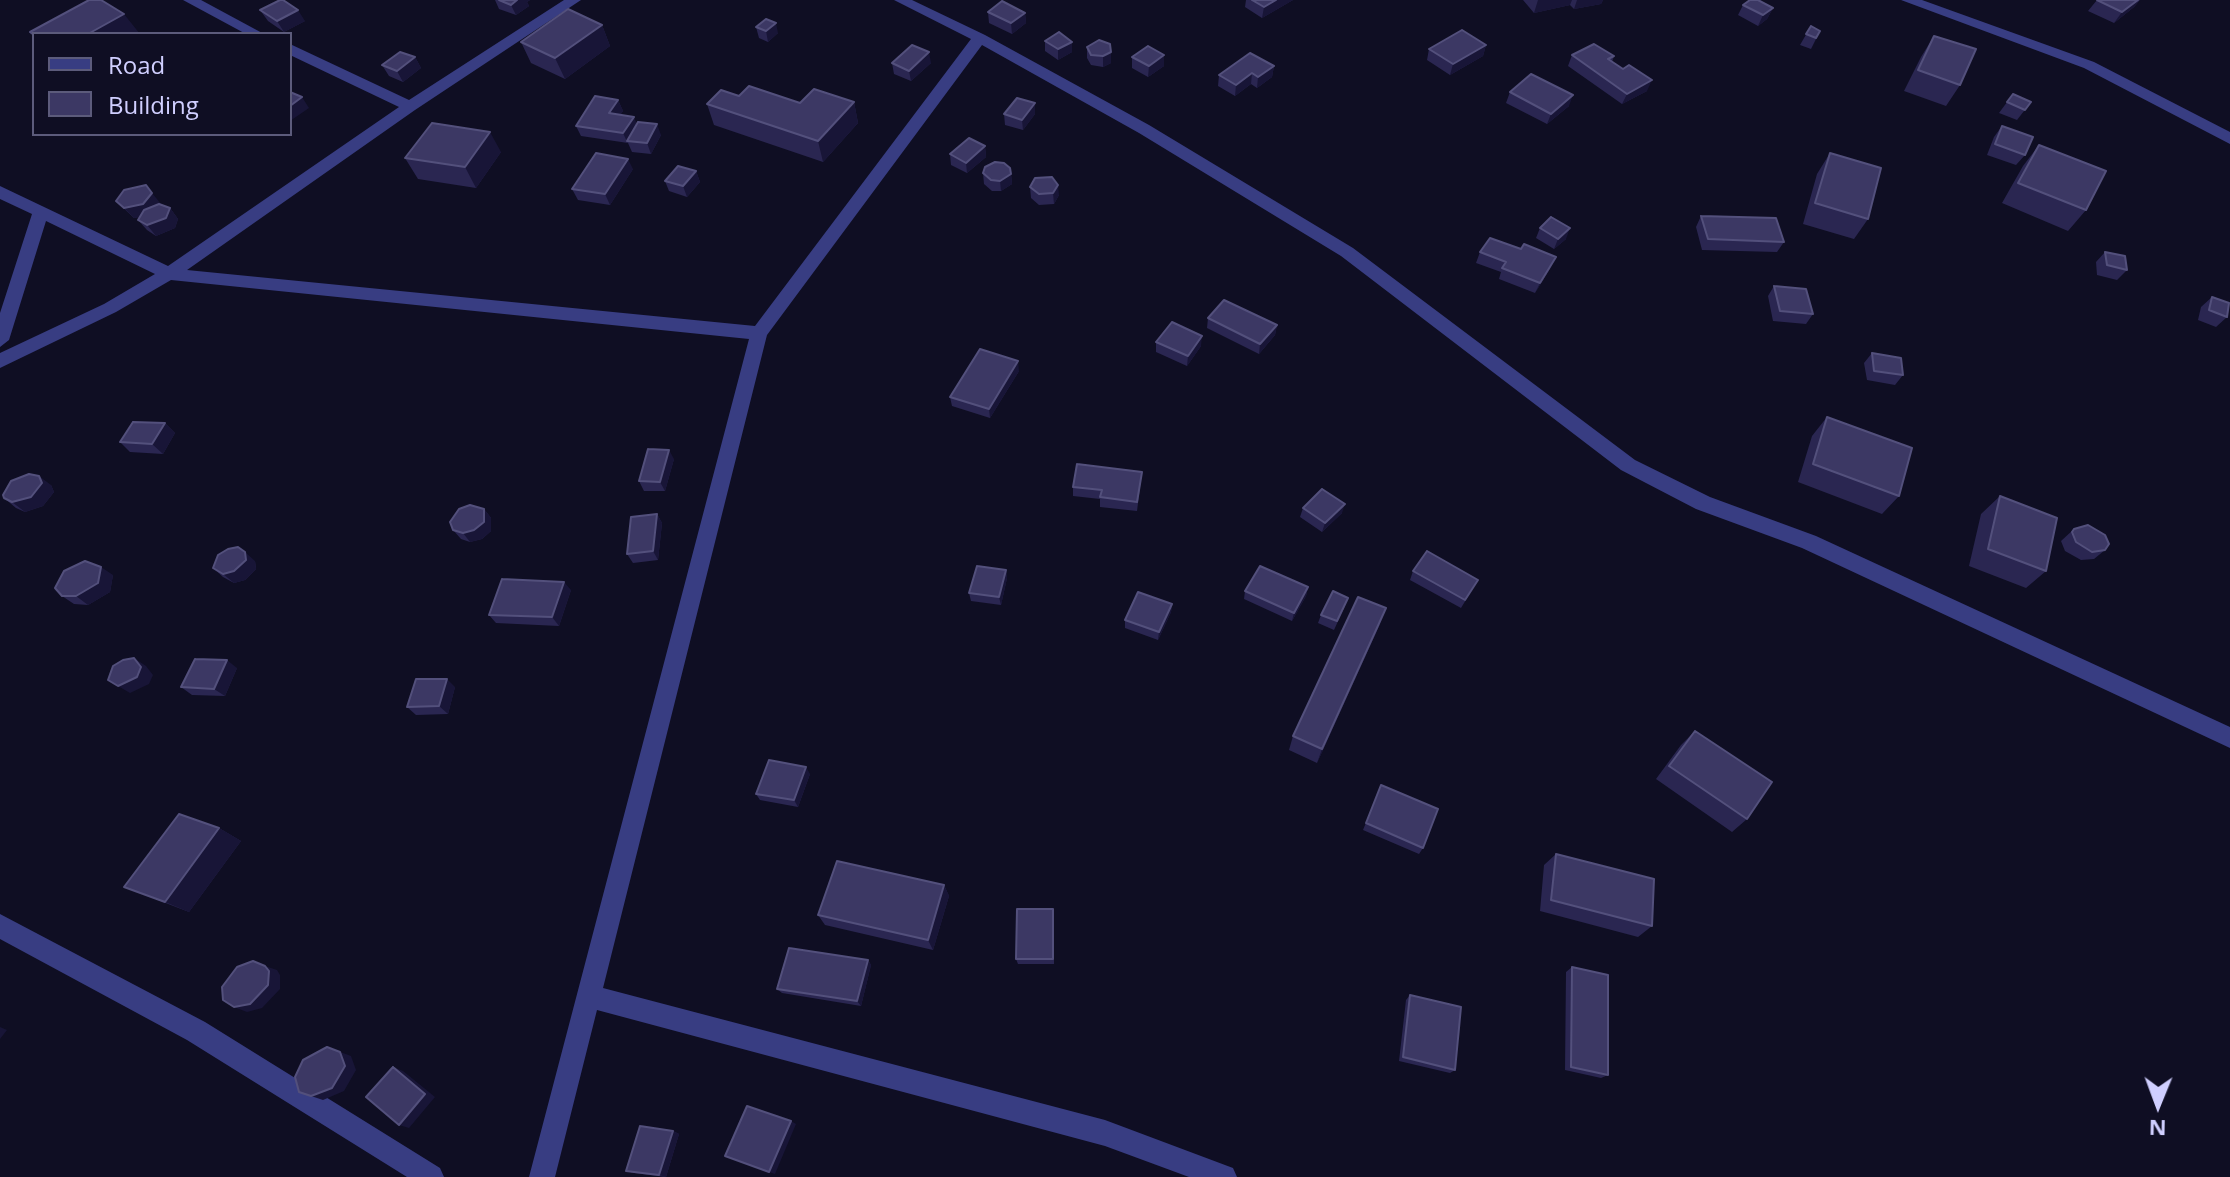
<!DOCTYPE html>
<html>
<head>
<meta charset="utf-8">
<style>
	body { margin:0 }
	#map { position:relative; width:2230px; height:1177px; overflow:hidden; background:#0f0e23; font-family:"Open Sans",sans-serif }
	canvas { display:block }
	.legend { position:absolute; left:32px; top:32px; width:260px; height:104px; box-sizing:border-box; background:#0f0e23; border:2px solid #5c5b7b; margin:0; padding:10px 14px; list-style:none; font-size:24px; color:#d0cfff }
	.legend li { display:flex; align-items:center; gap:16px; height:40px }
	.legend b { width:40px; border:2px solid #5c5b7b }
	.north { position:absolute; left:2118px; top:1065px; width:80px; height:80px; -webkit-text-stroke:6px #0f0e23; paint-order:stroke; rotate:181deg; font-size:22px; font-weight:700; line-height:32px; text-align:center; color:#d0cfff }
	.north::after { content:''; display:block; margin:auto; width:28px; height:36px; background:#d0cfff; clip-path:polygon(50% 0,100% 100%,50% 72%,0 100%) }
</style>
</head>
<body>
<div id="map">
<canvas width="2230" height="1177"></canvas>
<ul class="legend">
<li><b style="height:10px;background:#383d82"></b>Road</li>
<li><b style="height:22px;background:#3c3864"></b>Building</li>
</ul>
<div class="north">N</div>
</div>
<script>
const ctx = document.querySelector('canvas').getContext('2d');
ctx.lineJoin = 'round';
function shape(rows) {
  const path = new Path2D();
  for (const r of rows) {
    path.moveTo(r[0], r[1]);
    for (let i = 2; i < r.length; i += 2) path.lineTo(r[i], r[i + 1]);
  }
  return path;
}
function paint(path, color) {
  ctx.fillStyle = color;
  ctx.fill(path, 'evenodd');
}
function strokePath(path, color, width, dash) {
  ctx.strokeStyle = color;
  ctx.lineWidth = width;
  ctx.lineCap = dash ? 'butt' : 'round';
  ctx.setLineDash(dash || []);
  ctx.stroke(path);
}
const minor = shape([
	[183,0,201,0,264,34,246,34,183,0],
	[564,0,581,0,415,110,187,270,755,326,971,39,894,0,912,0,985,35,1149,125,1353,248,1635,460,1710,497,1816,536,2230,727,2230,748,1802,548,1696,509,1621,470,1341,256,1139,133,982,45,767,335,603,988,1105,1120,1233,1168,1237,1177,1189,1177,1105,1146,597,1010,555,1177,529,1177,749,339,171,280,116,312,0,368,0,353,104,304,155,274,46,221,9,340,0,347,0,313,32,214,0,199,0,186,168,266,399,107,290,55,290,44,409,100,564,0],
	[1901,0,1922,0,2094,62,2230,132,2230,144,2084,68,1901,0],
	[0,914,205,1022,440,1168,444,1177,407,1177,187,1040,0,939,0,914]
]);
const wall = shape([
	[495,0,530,0,527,2,529,6,516,15,499,9],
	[1246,0,1293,0,1262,18,1245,7],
	[1523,0,1603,0,1601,4,1574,9,1570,5,1534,13],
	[2097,0,2140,0,2134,7,2114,23,2088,11],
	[1743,5,1773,8,1767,19,1758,26,1738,15],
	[260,10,305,21,284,32,268,21],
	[988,12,1025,13,1026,23,1012,34,989,23],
	[602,25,610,46,565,79,531,63,521,42],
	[1811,26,1820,31,1811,49,1800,45],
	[756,27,778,33,768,42,759,38],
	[1934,36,1960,85,1946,106,1904,91,1921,57],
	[1045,41,1072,42,1072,52,1058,60,1045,51],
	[1486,45,1483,56,1450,75,1427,60,1429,49],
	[1087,47,1111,52,1111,63,1103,67,1091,65,1087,58],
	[1572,55,1614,56,1612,62,1647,91,1622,104,1568,66],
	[415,57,421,68,403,82,389,76,382,65],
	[1132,57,1164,66,1148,77,1132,68],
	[892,63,931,63,911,81,894,74],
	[1274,66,1272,77,1257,88,1251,84,1235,96,1218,86,1219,75],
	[1510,92,1569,106,1547,124,1506,103],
	[2013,94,2031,102,2017,120,1999,113],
	[739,96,800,103,854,102,858,123,823,162,714,125,707,104],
	[618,100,623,111,620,115,637,125,661,135,651,154,632,152,628,143,581,136,576,126],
	[1004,114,1035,114,1023,130,1005,125],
	[2002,126,2025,155,2016,165,1987,155,1994,137],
	[2039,145,2086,210,2068,231,2002,203,2023,166],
	[985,146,986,157,967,173,951,165,950,154],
	[501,152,476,188,418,179,405,158],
	[1830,153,1868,219,1854,239,1803,224,1817,174],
	[633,169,610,205,578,200,572,189],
	[696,171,700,182,687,197,669,191,665,181],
	[983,173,1011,174,1012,184,1001,191,992,191,984,184],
	[1030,187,1059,195,1054,204,1039,205,1031,198],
	[116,201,161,204,160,205,170,208,178,219,175,228,156,236,147,230,138,220,139,217,134,218],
	[1701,216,1784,242,1777,252,1702,250,1696,227],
	[1540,228,1566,239,1554,249,1536,238],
	[1480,252,1551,267,1535,293,1499,279,1501,272,1476,263],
	[2105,252,2127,270,2117,280,2097,275,2096,262],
	[1774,286,1813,314,1806,324,1773,321,1768,296],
	[2212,297,2227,317,2216,327,2198,320,2201,307],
	[1208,318,1277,325,1275,335,1259,354,1207,328],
	[1156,342,1201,346,1187,366,1156,352],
	[1872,353,1903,375,1895,385,1867,380,1864,363],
	[1019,371,990,418,952,406,950,397],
	[1827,417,1899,496,1882,514,1798,482,1812,436],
	[165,423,175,433,163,454,130,452,120,442],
	[674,459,665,491,644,491,639,481],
	[1142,472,1137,511,1100,507,1100,499,1073,496,1073,487],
	[51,485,54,492,43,506,25,512,16,508,4,498],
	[2000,496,2046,571,2026,588,1969,566,1981,514],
	[1303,508,1342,513,1322,532,1300,517],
	[484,509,491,518,491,531,482,539,470,542,461,539,453,530],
	[657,514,662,523,658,560,633,563,627,554],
	[2074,529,2105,550,2094,559,2081,560,2065,551,2061,541],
	[255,561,256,569,245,580,234,583,223,577,213,568],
	[1006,570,1007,578,1001,605,971,601,969,593],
	[1413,571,1478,580,1461,608,1410,580],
	[113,575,110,592,88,605,74,604,62,596],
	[1308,587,1306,596,1292,621,1244,599,1245,591],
	[571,590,559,626,496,623,489,615],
	[1172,604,1171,612,1158,640,1125,628,1125,620],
	[1345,606,1334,630,1318,623,1321,615],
	[1380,624,1317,763,1289,750,1293,736],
	[237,668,225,696,192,695,181,687],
	[455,687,448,714,416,715,407,707],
	[1695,731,1747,819,1732,832,1656,779,1681,745],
	[810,774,798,807,760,800,756,794],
	[1381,785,1423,848,1419,854,1363,830],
	[219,828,241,841,189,912,124,887],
	[1556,854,1652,926,1638,937,1540,911,1544,865],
	[944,885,949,896,933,950,825,925,818,915],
	[1054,914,1054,964,1018,964,1016,959],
	[868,960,871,965,861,1006,782,993,777,989],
	[1572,967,1608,1075,1601,1078,1565,1070,1566,972],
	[1410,995,1455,1070,1450,1073,1399,1061,1406,1000],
	[673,1131,679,1134,666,1177,634,1173,626,1171]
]);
const shadedWall = shape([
	[517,0,530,0,527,2,529,6,516,15,511,5],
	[1276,0,1293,0,1262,18,1264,7],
	[1538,0,1572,0,1570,5,1534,13],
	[1577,0,1603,0,1601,4,1574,9],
	[2138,0,2140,0,2134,7,2114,23,2122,12],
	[1773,8,1767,19,1758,26,1763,15],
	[298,10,305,21,284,32,277,21],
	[1025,13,1026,23,1012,34,1011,23],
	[124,14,140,34,88,34],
	[776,23,778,33,768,42,766,31],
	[602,25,610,46,565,79,555,58],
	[1072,42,1072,52,1058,60,1058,49],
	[1486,45,1483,56,1450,75,1453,64],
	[929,52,931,63,911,81,909,71],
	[1111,52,1111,63,1103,67,1103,56],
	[1164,55,1164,66,1148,77,1149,66],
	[415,57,421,68,403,82,397,71],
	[1274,66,1272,77,1257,88,1258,77],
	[1252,73,1251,84,1235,96,1236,85],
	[1652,80,1647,91,1622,104,1627,94],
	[1573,95,1569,106,1547,124,1551,114],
	[302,97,309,108,290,121,290,106],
	[618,100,623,111,614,124,609,113],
	[854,102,858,123,823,162,818,141],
	[1035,103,1035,114,1023,130,1022,120],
	[634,117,638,127,627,141,628,144,623,133],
	[657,124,661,135,651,154,647,143],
	[490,132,501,152,476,188,465,167],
	[985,146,986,157,967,173,966,163],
	[628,159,633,169,610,205,605,194],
	[696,171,700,182,687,197,683,186],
	[1011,174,1012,184,1001,191,1000,181],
	[1058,185,1059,195,1054,204,1053,193],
	[152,193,161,204,152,215,134,218,124,208],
	[170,208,178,219,175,228,156,236,147,225],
	[1570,228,1566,239,1554,249,1558,239],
	[1556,257,1551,267,1535,293,1540,283],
	[1277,325,1275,335,1259,354,1260,344],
	[1202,336,1201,346,1187,366,1188,356],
	[1018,361,1019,371,990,418,989,409],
	[165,423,175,433,163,454,152,444],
	[669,450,674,459,665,491,660,482],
	[39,476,51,485,54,492,43,506,25,512,12,502],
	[1345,504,1342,513,1322,532,1325,523],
	[484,509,491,518,491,531,482,539,470,542,463,533],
	[657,514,662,523,658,560,653,551],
	[245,552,255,561,256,569,245,580,234,583,223,574],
	[101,567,113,575,110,592,88,605,76,596],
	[1006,570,1007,578,1001,605,999,597],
	[564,582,571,590,559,626,552,617],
	[1308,587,1306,596,1292,621,1294,613],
	[1172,604,1171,612,1158,640,1159,632],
	[1386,608,1380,624,1317,763,1322,749],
	[134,658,146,666,153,675,149,684,130,693,118,686],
	[227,660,237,668,225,696,214,689],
	[447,679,455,687,448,714,439,706],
	[806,767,810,774,798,807,794,800],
	[219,828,241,841,189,912,165,902],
	[944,885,949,896,933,950,928,940],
	[868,960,871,965,861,1006,857,1001],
	[265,966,277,970,280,975,280,989,262,1008,247,1012,234,1007],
	[0,1027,7,1030,0,1039],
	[327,1047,351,1056,356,1070,344,1091,323,1100,311,1096],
	[393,1067,403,1071,435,1097,409,1128,399,1125],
	[791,1121,796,1124,775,1174,769,1172],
	[673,1131,679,1134,666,1177,659,1175]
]);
const building = shape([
	[89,0,101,0,124,14,88,34,34,35,30,32,89,0],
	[280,0,283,0,298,10,277,21,260,10,280,0],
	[499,0,517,0,511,5,499,0],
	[1252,0,1276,0,1264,7,1252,0],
	[1750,0,1758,0,1773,8,1763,15,1743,5,1750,0],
	[2097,0,2138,0,2122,12,2097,0],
	[1002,1,1025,13,1011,23,988,12,1002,1],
	[568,9,602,25,555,58,521,42,568,9],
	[766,19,776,23,766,31,756,27,766,19],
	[1811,26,1820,31,1816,38,1806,34,1811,26],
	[1462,30,1486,45,1453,64,1429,49,1462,30],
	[1059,32,1072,42,1058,49,1045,41,1059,32],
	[1934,36,1976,49,1960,85,1918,70,1934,36],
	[1099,40,1110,44,1111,52,1103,56,1091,55,1087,47,1099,40],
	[1594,44,1614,56,1608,59,1623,69,1629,65,1652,80,1627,94,1572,55,1594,44],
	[912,45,929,52,909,71,892,63,912,45],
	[1148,46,1164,55,1149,66,1132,57,1148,46],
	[400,52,415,57,397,71,382,65,400,52],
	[1250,53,1274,66,1258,77,1252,73,1236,85,1219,75,1250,53],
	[1531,74,1573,95,1551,114,1510,92,1531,74],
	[749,86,800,103,814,89,854,102,818,141,707,104,721,90,739,96,749,86],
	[290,92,302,97,290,106,290,92],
	[2013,94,2031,102,2025,110,2007,102,2013,94],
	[595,96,618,100,609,113,634,117,623,133,576,126,595,96],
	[1017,98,1035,103,1022,120,1004,114,1017,98],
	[638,122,657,124,647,143,627,141,638,122],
	[432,123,490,132,465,167,405,158,432,123],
	[2002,126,2033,137,2025,155,1995,144,2002,126],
	[969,138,985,146,966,163,950,154,969,138],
	[2039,145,2106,171,2086,210,2018,183,2039,145],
	[596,153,628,159,605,194,572,189,596,153],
	[1830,153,1881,168,1868,219,1815,203,1830,153],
	[995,162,1004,163,1010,168,1011,174,1000,181,991,180,983,173,985,167,995,162],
	[678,166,696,171,683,186,665,181,678,166],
	[1052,177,1058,185,1053,193,1039,194,1030,187,1035,178,1052,177],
	[146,185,152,193,143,204,124,208,116,201,124,190,146,185],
	[159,204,170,208,166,218,147,225,138,220,144,210,159,204],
	[1701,216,1776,218,1784,242,1708,239,1701,216],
	[1551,217,1570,228,1558,239,1540,228,1551,217],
	[1490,238,1521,249,1524,244,1556,257,1540,283,1502,268,1506,262,1480,252,1490,238],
	[2105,252,2125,256,2127,270,2107,265,2105,252],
	[1774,286,1806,289,1813,314,1780,311,1774,286],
	[2212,297,2229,303,2227,317,2209,310,2212,297],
	[1224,300,1277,325,1260,344,1208,318,1224,300],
	[1172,322,1202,336,1188,356,1156,342,1172,322],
	[980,349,1018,361,989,409,950,397,980,349],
	[1872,353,1901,358,1903,375,1874,371,1872,353],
	[1827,417,1912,448,1899,496,1813,464,1827,417],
	[133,422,165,423,152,444,120,442,133,422],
	[648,449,669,450,660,482,639,481,648,449],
	[1077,464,1142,472,1137,502,1100,497,1102,490,1073,487,1077,464],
	[29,474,39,476,42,483,31,497,12,502,4,498,3,495,11,481,29,474],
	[1322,489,1345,504,1325,523,1303,508,1322,489],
	[2000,496,2057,518,2046,571,1988,549,2000,496],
	[470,505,484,509,484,522,474,530,463,533,453,530,450,522,459,509,470,505],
	[657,514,653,551,627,554,631,517,657,514],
	[2088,525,2105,535,2109,544,2105,550,2092,552,2076,542,2072,532,2074,529,2088,525],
	[238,547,245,552,246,560,234,571,223,574,213,568,218,555,228,549,238,547],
	[1427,551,1478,580,1465,600,1413,571,1427,551],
	[85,561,101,567,98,583,76,596,62,596,55,588,64,571,85,561],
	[977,566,1006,570,999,597,969,593,977,566],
	[1260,566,1308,587,1294,613,1245,591,1260,566],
	[502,579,564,582,552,617,489,615,502,579],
	[1333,591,1348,598,1337,621,1321,615,1333,591],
	[1138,592,1172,604,1159,632,1125,620,1138,592],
	[1358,597,1386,608,1322,749,1293,736,1358,597],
	[134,658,141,667,137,677,118,686,108,680,113,666,123,660,134,658],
	[195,659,227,660,214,689,181,687,195,659],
	[416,679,447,679,439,706,407,707,416,679],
	[1695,731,1772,782,1747,819,1669,766,1695,731],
	[769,760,806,767,794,800,756,794,769,760],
	[1381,785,1438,809,1423,848,1366,823,1381,785],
	[179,814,219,828,165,902,124,887,179,814],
	[1556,854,1654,879,1652,926,1551,900,1556,854],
	[837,861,944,885,928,940,818,915,837,861],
	[1017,909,1053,909,1053,959,1016,959,1017,909],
	[789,948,868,960,857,1001,777,989,789,948],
	[253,961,265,966,269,971,268,985,250,1004,234,1007,223,1000,222,987,237,967,253,961],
	[1572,967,1608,975,1608,1075,1571,1067,1572,967],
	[1410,995,1461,1007,1455,1070,1403,1057,1410,995],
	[327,1047,340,1052,345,1066,332,1088,311,1096,299,1092,295,1077,303,1060,327,1047],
	[393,1067,425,1094,399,1125,366,1097,393,1067],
	[747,1106,791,1121,769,1172,725,1156,747,1106],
	[640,1126,673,1131,659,1175,626,1171,640,1126]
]);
paint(minor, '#383d82');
paint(wall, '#2a2651');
paint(shadedWall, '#181537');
paint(building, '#3c3864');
strokePath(building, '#53507c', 2);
</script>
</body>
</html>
